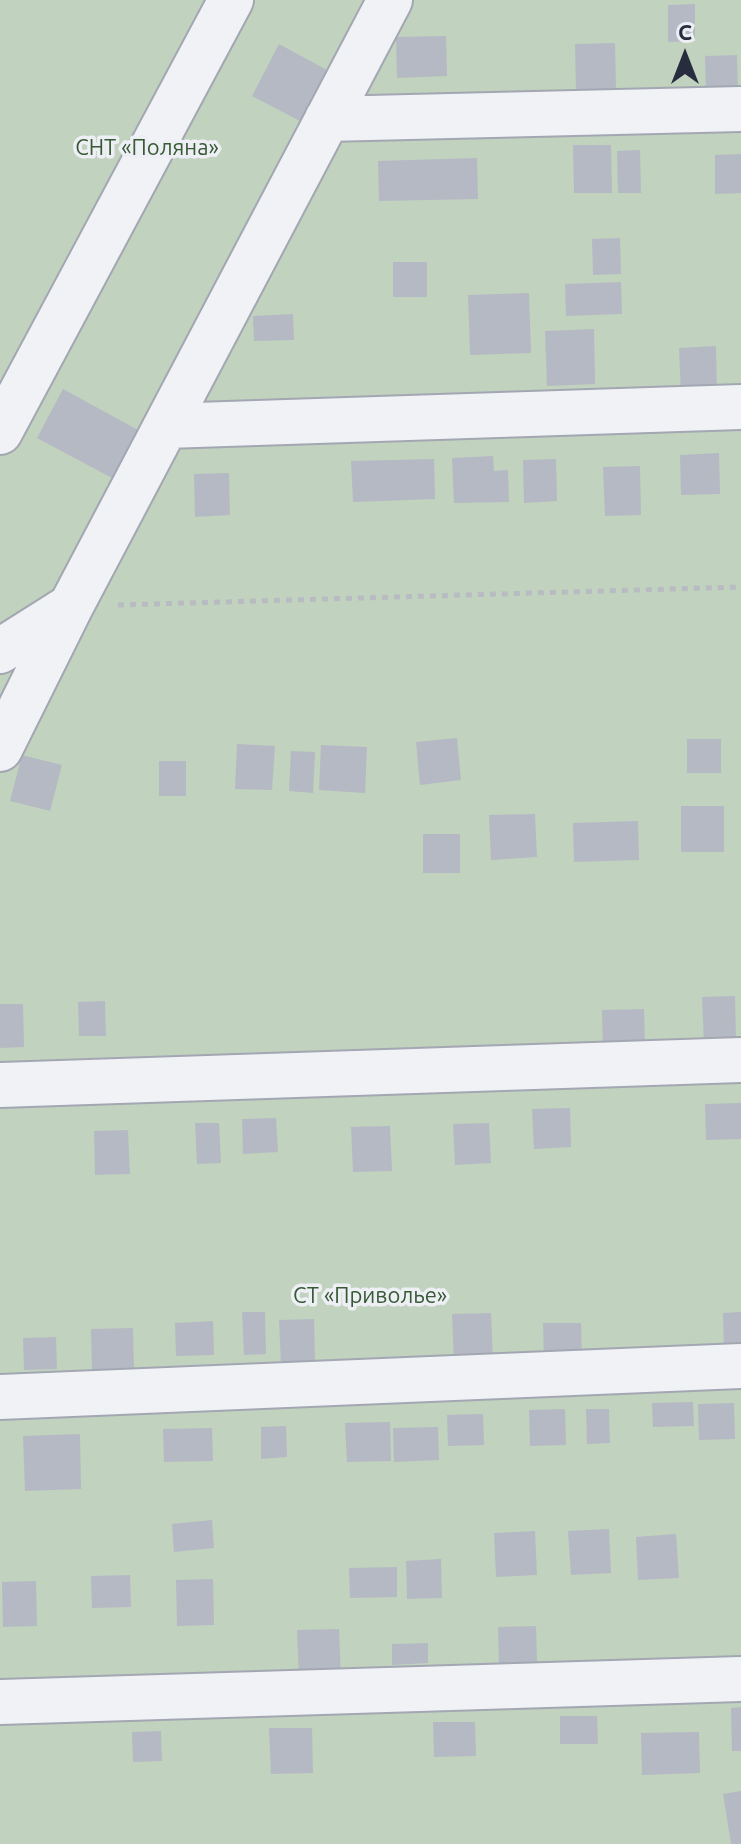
<!DOCTYPE html>
<html>
<head>
<meta charset="utf-8">
<style>
	body { margin:0 }
	#map { position:relative; width:741px; height:1844px; overflow:hidden; background:#dde0e8; font-family:Ubuntu,sans-serif }
	canvas { display:block }
	.north { position:absolute; left:645px; top:16px; width:80px; height:80px; -webkit-text-stroke:6px #edeff5; paint-order:stroke; rotate:0deg; font-size:22px; font-weight:700; line-height:32px; text-align:center; color:#272d3e }
	.north::after { content:''; display:block; margin:auto; width:28px; height:36px; background:#272d3e; clip-path:polygon(50% 0,100% 100%,50% 72%,0 100%) }
</style>
</head>
<body>
<div id="map">
<canvas width="741" height="1844"></canvas>
<div class="north">С</div>
</div>
<script>
const ctx = document.querySelector('canvas').getContext('2d');
ctx.lineJoin = 'round';
function paint(path, color) {
  ctx.fillStyle = color;
  ctx.fill(path, 'evenodd');
}
function shape(rows) {
  const path = new Path2D();
  for (const r of rows) {
    path.moveTo(r[0], r[1]);
    for (let i = 2; i < r.length; i += 2) path.lineTo(r[i], r[i + 1]);
  }
  return path;
}
function strokePath(path, color, width, dash) {
  ctx.strokeStyle = color;
  ctx.lineWidth = width;
  ctx.lineCap = dash ? 'butt' : 'round';
  ctx.setLineDash(dash || []);
  ctx.stroke(path);
}
function write(font, color, halo, rows, align = 'center') {
  ctx.font = font + ' Ubuntu,sans-serif';
  ctx.lineWidth = 7;
  ctx.setLineDash([]);
  ctx.textBaseline = 'middle';
  ctx.strokeStyle = halo;
  ctx.fillStyle = color;
  for (const [text, x, y, turn = 0] of rows) {
    ctx.save();
    ctx.translate(x, y);
    ctx.rotate((+turn || 0) * Math.PI / 180);
    ctx.textAlign = isNaN(turn) ? turn : align;
    if (halo) ctx.strokeText(text, 0, 0);
    ctx.fillText(text, 0, 0);
    ctx.restore();
  }
}
const green = shape([
	[0,0,741,0,741,1844,0,1844]
]);
const building = shape([
	[695,4,695,41,668,42,668,5],
	[446,36,447,76,397,78,396,37],
	[615,43,616,91,576,92,575,44],
	[279,44,327,70,300,121,252,96],
	[737,55,738,94,706,95,705,56],
	[573,145,611,145,612,193,574,193],
	[640,150,641,193,618,193,617,151],
	[741,154,741,193,715,194,715,155],
	[477,158,478,199,379,201,378,161],
	[620,238,621,274,593,275,592,239],
	[393,262,427,262,427,297,393,297],
	[621,282,622,314,566,316,565,284],
	[529,293,531,353,470,355,468,295],
	[293,314,294,340,254,341,253,316],
	[594,329,595,384,547,386,545,331],
	[716,346,717,394,681,396,679,348],
	[63,389,138,430,112,478,37,438],
	[719,453,720,494,681,495,680,455],
	[493,456,494,471,508,470,509,502,454,503,452,458],
	[434,459,435,499,353,502,351,461],
	[556,459,557,501,524,503,523,460],
	[640,466,641,515,605,516,603,467],
	[229,473,230,515,195,517,194,474],
	[457,738,461,780,420,785,416,742],
	[687,739,721,739,721,773,687,773],
	[237,744,275,746,272,790,235,789],
	[321,745,367,747,365,793,319,790],
	[291,751,315,752,313,793,289,791],
	[22,755,62,765,50,811,10,801],
	[159,761,186,761,186,796,159,796],
	[681,806,724,806,724,852,681,852],
	[535,814,537,857,491,860,489,815],
	[638,821,639,860,574,862,573,823],
	[423,834,460,834,460,873,423,873],
	[735,996,736,1043,704,1044,702,997],
	[105,1001,106,1036,79,1036,78,1002],
	[0,1004,23,1004,24,1047,0,1048],
	[644,1009,645,1048,603,1050,602,1010],
	[741,1103,741,1139,706,1140,705,1104],
	[570,1108,571,1147,534,1149,532,1109],
	[276,1118,278,1152,243,1154,242,1119],
	[195,1123,219,1123,221,1163,197,1164],
	[489,1123,491,1163,455,1165,453,1124],
	[390,1126,392,1171,353,1172,351,1127],
	[128,1130,130,1174,95,1175,94,1131],
	[242,1312,265,1312,266,1354,244,1355],
	[741,1312,741,1349,724,1350,723,1313],
	[491,1313,493,1363,454,1364,452,1314],
	[314,1319,315,1363,281,1364,279,1320],
	[213,1321,214,1355,176,1356,175,1323],
	[543,1323,581,1323,582,1361,544,1363],
	[133,1328,134,1370,92,1371,91,1329],
	[56,1337,57,1369,24,1370,23,1338],
	[693,1402,694,1426,653,1427,652,1403],
	[734,1403,735,1439,699,1440,698,1404],
	[565,1409,566,1445,530,1446,529,1410],
	[586,1409,609,1409,610,1443,587,1444],
	[483,1414,484,1445,448,1446,447,1415],
	[390,1422,391,1461,347,1462,345,1423],
	[286,1426,287,1457,261,1459,261,1427],
	[438,1427,439,1460,394,1462,393,1428],
	[212,1428,213,1461,164,1462,163,1429],
	[80,1434,81,1489,25,1491,23,1436],
	[212,1520,214,1548,174,1552,172,1524],
	[609,1529,611,1573,571,1575,568,1531],
	[535,1531,537,1575,496,1577,494,1533],
	[676,1534,679,1578,638,1580,636,1537],
	[441,1559,442,1598,407,1599,406,1561],
	[397,1567,397,1597,350,1598,349,1568],
	[130,1575,131,1607,92,1608,91,1576],
	[213,1579,214,1625,177,1626,176,1580],
	[36,1581,37,1626,3,1627,2,1582],
	[536,1626,537,1663,499,1665,498,1627],
	[339,1629,341,1679,299,1680,297,1630],
	[428,1643,428,1663,392,1665,392,1644],
	[741,1707,741,1751,732,1751,731,1708],
	[560,1716,597,1716,598,1744,560,1744],
	[433,1722,475,1722,476,1756,434,1757],
	[269,1728,312,1728,313,1773,271,1774],
	[161,1731,162,1761,133,1762,132,1732],
	[699,1732,700,1773,642,1775,641,1733],
	[741,1791,741,1844,731,1844,723,1794]
]);
const path = shape([
	[118,605,741,587]
]);
const minor = shape([
	[327,119,741,109],
	[166,426,741,407],
	[0,432,231,0],
	[0,651,71,606],
	[0,749,71,606,390,0],
	[0,1085,741,1060],
	[0,1397,741,1366],
	[0,1702,741,1679]
]);
const parkNames = [
	["СНТ «Поляна»",147,148],
	["СТ «Приволье»",370,1296]
];
paint(green, '#c1d2be');
paint(building, '#b5b9c4');
strokePath(minor, '#a3a7b2', 48);
strokePath(path, '#b8bbc2', 5, [6, 6]);
strokePath(minor, '#f0f2f6', 44);
write('22px', '#375a34', '#edeff5', parkNames);
</script>
</body>
</html>
